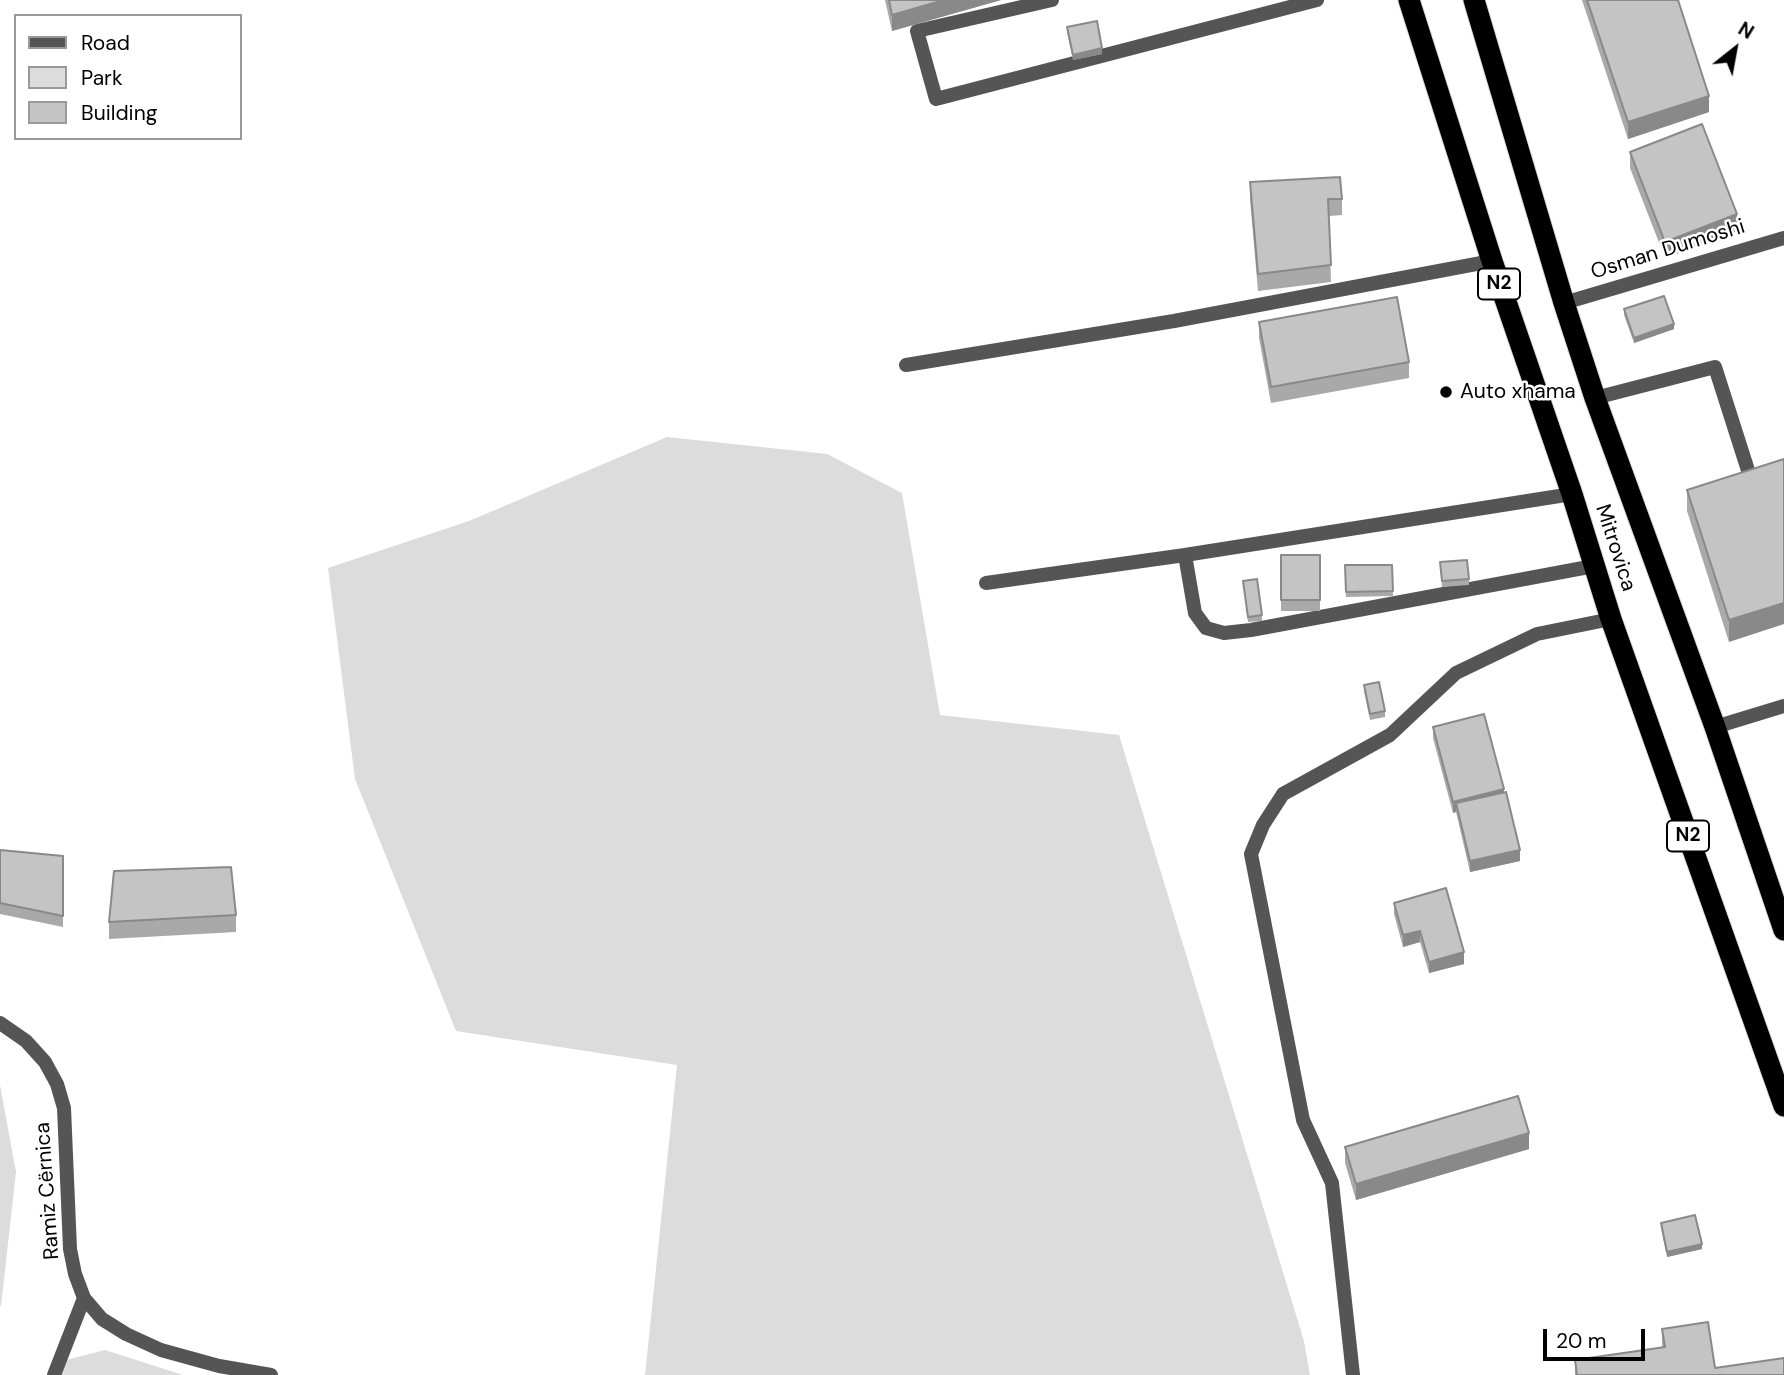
<!DOCTYPE html>
<html>
<head>
<meta charset="utf-8">
<style>
	body { margin:0 }
	#map { position:relative; width:1784px; height:1375px; overflow:hidden; background:#fff; font-family:"DM Sans",sans-serif }
	canvas { display:block }
	.legend { position:absolute; left:14px; top:14px; width:228px; height:126px; box-sizing:border-box; background:#fff; border:2px solid #999; margin:0; padding:9px 12px; list-style:none; font-size:21px; color:#000 }
	.legend li { display:flex; align-items:center; gap:14px; height:35px }
	.legend b { width:35px; border:2px solid #999 }
	.north { position:absolute; left:1700px; top:14px; width:70px; height:70px; -webkit-text-stroke:5px #fff; paint-order:stroke; rotate:31deg; font-size:19px; font-weight:700; line-height:28px; text-align:center; color:#000 }
	.north::after { content:''; display:block; margin:auto; width:24px; height:32px; background:#000; clip-path:polygon(50% 0,100% 100%,50% 72%,0 100%) }
	.scale { position:absolute; left:1543px; top:1329px; width:102px; height:32px; box-sizing:border-box; border:4px solid #000; border-top:0; padding-left:9px; font-size:21px; line-height:24px; white-space:nowrap; color:#000; -webkit-text-stroke:5px #fff; paint-order:stroke }
</style>
</head>
<body>
<div id="map">
<canvas width="1784" height="1375"></canvas>
<ul class="legend">
<li><b style="height:9px;background:#555"></b>Road</li>
<li><b style="height:19px;background:#dcdcdc"></b>Park</li>
<li><b style="height:19px;background:#c4c4c4"></b>Building</li>
</ul>
<div class="north">N</div>
<div class="scale">20 m</div>
</div>
<script>
const ctx = document.querySelector('canvas').getContext('2d');
ctx.lineJoin = 'round';
function paint(path, color) {
  ctx.fillStyle = color;
  ctx.fill(path, 'evenodd');
}
function shape(rows) {
  const path = new Path2D();
  for (const r of rows) {
    path.moveTo(r[0], r[1]);
    for (let i = 2; i < r.length; i += 2) path.lineTo(r[i], r[i + 1]);
  }
  return path;
}
function strokePath(path, color, width, dash) {
  ctx.strokeStyle = color;
  ctx.lineWidth = width;
  ctx.lineCap = dash ? 'butt' : 'round';
  ctx.setLineDash(dash || []);
  ctx.stroke(path);
}
function write(font, color, halo, rows, align = 'center') {
  ctx.font = font + ' "DM Sans",sans-serif';
  ctx.lineWidth = 5;
  ctx.setLineDash([]);
  ctx.textBaseline = 'middle';
  ctx.strokeStyle = halo;
  ctx.fillStyle = color;
  for (const [text, x, y, turn = 0] of rows) {
    ctx.save();
    ctx.translate(x, y);
    ctx.rotate((+turn || 0) * Math.PI / 180);
    ctx.textAlign = isNaN(turn) ? turn : align;
    if (halo) ctx.strokeText(text, 0, 0);
    ctx.fillText(text, 0, 0);
    ctx.restore();
  }
}
const green = shape([
	[667,437,827,454,902,493,940,715,1119,735,1304,1341,1310,1375,645,1375,677,1065,456,1031,355,779,328,568,469,521],
	[0,1085,16,1172,1,1306,0,1306],
	[105,1350,183,1375,59,1375,62,1361]
]);
const lane = shape([
	[1052,0,917,31,936,99,1317,0],
	[1595,398,1715,367,1753,486],
	[1572,494,1185,555,1195,613,1206,628,1224,633,1251,630,1594,566],
	[986,583,1185,555],
	[1715,727,1784,706],
	[1353,1375,1332,1183,1303,1120,1251,854,1263,825,1283,794,1390,735,1456,673,1537,634,1611,619]
]);
const street = shape([
	[1564,303,1784,238],
	[906,365,1174,321,1492,261],
	[0,1023,26,1041,45,1062,57,1084,64,1108,70,1249,75,1274,84,1298,102,1319,126,1334,161,1350,219,1366,271,1375],
	[54,1375,84,1298]
]);
const highway = shape([
	[1409,0,1492,261,1572,494,1611,619,1784,1106],
	[1474,0,1564,303,1595,398,1715,727,1784,930]
]);
const wall = shape([
	[885,0,1001,0,892,31],
	[1582,0,1678,0,1709,112,1628,139],
	[1067,27,1102,54,1073,60,1067,32],
	[1630,152,1737,231,1665,258,1630,168],
	[1250,182,1342,199,1342,215,1329,216,1331,282,1258,291,1250,199],
	[1624,309,1674,329,1634,343,1624,315],
	[1259,322,1409,362,1409,378,1271,403,1259,338],
	[1784,459,1729,642,1687,511,1687,490],
	[1281,555,1320,555,1320,611,1281,611],
	[1440,562,1469,579,1469,585,1442,587],
	[1345,565,1392,565,1393,596,1346,597],
	[1243,581,1262,615,1262,621,1248,622],
	[1364,685,1385,711,1385,717,1370,720,1364,691],
	[1433,727,1504,792,1520,861,1470,872,1456,812,1453,813,1433,738],
	[0,850,63,856,63,927,0,914],
	[1394,903,1464,964,1429,973,1420,942,1403,947,1394,914],
	[236,915,236,932,109,939,109,922],
	[1345,1147,1529,1149,1356,1200,1345,1163],
	[1661,1223,1702,1249,1667,1257,1661,1228],
	[1662,1329,1715,1368,1784,1375,1575,1375,1575,1360,1662,1348]
]);
const shadedWall = shape([
	[944,0,1001,0,892,31,892,15],
	[1102,48,1102,54,1073,60,1073,55],
	[1709,96,1709,112,1628,139,1628,122],
	[1737,214,1737,231,1665,258,1665,242],
	[1674,324,1674,329,1634,343,1634,338],
	[1784,603,1784,624,1729,642,1729,620],
	[1504,789,1504,800,1456,803,1456,812,1453,813,1453,802],
	[1520,850,1520,861,1470,872,1470,861],
	[1420,931,1420,942,1403,947,1403,935],
	[1464,952,1464,964,1429,973,1429,962],
	[1529,1133,1529,1149,1356,1200,1356,1184],
	[1702,1244,1702,1249,1667,1257,1667,1252]
]);
const building = shape([
	[889,0,944,0,892,15,889,0],
	[1587,0,1678,0,1709,96,1628,122,1587,0],
	[1097,21,1102,48,1073,55,1067,27,1097,21],
	[1702,124,1737,214,1665,242,1630,152,1702,124],
	[1340,177,1342,199,1328,199,1331,265,1258,274,1250,182,1340,177],
	[1664,296,1674,324,1634,338,1624,309,1664,296],
	[1397,297,1409,362,1271,387,1259,322,1397,297],
	[1784,459,1784,603,1729,620,1687,490,1784,459],
	[1281,555,1320,555,1320,600,1281,600,1281,555],
	[1467,560,1469,579,1442,581,1440,562,1467,560],
	[1345,565,1392,565,1393,591,1346,592,1345,565],
	[1257,579,1262,615,1248,617,1243,581,1257,579],
	[1379,682,1385,711,1370,714,1364,685,1379,682],
	[1484,714,1504,789,1453,802,1433,727,1484,714],
	[1506,792,1520,850,1470,861,1456,803,1506,792],
	[0,850,63,856,63,916,0,903,0,850],
	[231,867,236,915,109,922,114,871,231,867],
	[1446,888,1464,952,1429,962,1420,931,1403,935,1394,903,1446,888],
	[1518,1096,1529,1133,1356,1184,1345,1147,1518,1096],
	[1695,1215,1702,1244,1667,1252,1661,1223,1695,1215],
	[1708,1322,1715,1368,1784,1358,1784,1375,1577,1375,1575,1360,1665,1347,1662,1329,1708,1322]
]);
const markers = [
	[1446,392,7,"#000"]
];
const shields = [
	[1499,284,42],
	[1688,836,42]
];
const shieldNames = [
	["N2",1499,284],
	["N2",1688,836]
];
const streetNames = [
	["Osman Dumoshi",1668,250,-17],
	["Mitrovica",1615,548,72],
	["Ramiz Cërnica",48,1191,-94]
];
const poiNames = [
	["Auto xhama",1460,392]
];
paint(green, '#dcdcdc');
strokePath(highway, '#dbdbdb', 23);
strokePath(lane, '#555', 14);
strokePath(street, '#555', 14);
strokePath(highway, '#000', 21);
paint(wall, '#a9a9a9');
paint(shadedWall, '#898989');
paint(building, '#c4c4c4');
strokePath(building, '#898989', 2);
for (const [x, y, r, color] of markers) {
  const dot = new Path2D();
  dot.arc(x, y, r, 0, 2 * Math.PI);
  ctx.fillStyle = color;
  ctx.fill(dot);
  strokePath(dot, '#fff', 2.5);
}
for (const [x, y, w] of shields) {
  const box = new Path2D();
  box.roundRect(x - w / 2, y - 15.5, w, 31, 5);
  ctx.fillStyle = '#fff';
  ctx.fill(box);
  strokePath(box, '#000', 2);
}
write('bold 19px', '#000', null, shieldNames);
write('21px', '#000', '#fff', streetNames);
write('21px', '#000', '#fff', poiNames, 'left');
</script>
</body>
</html>
